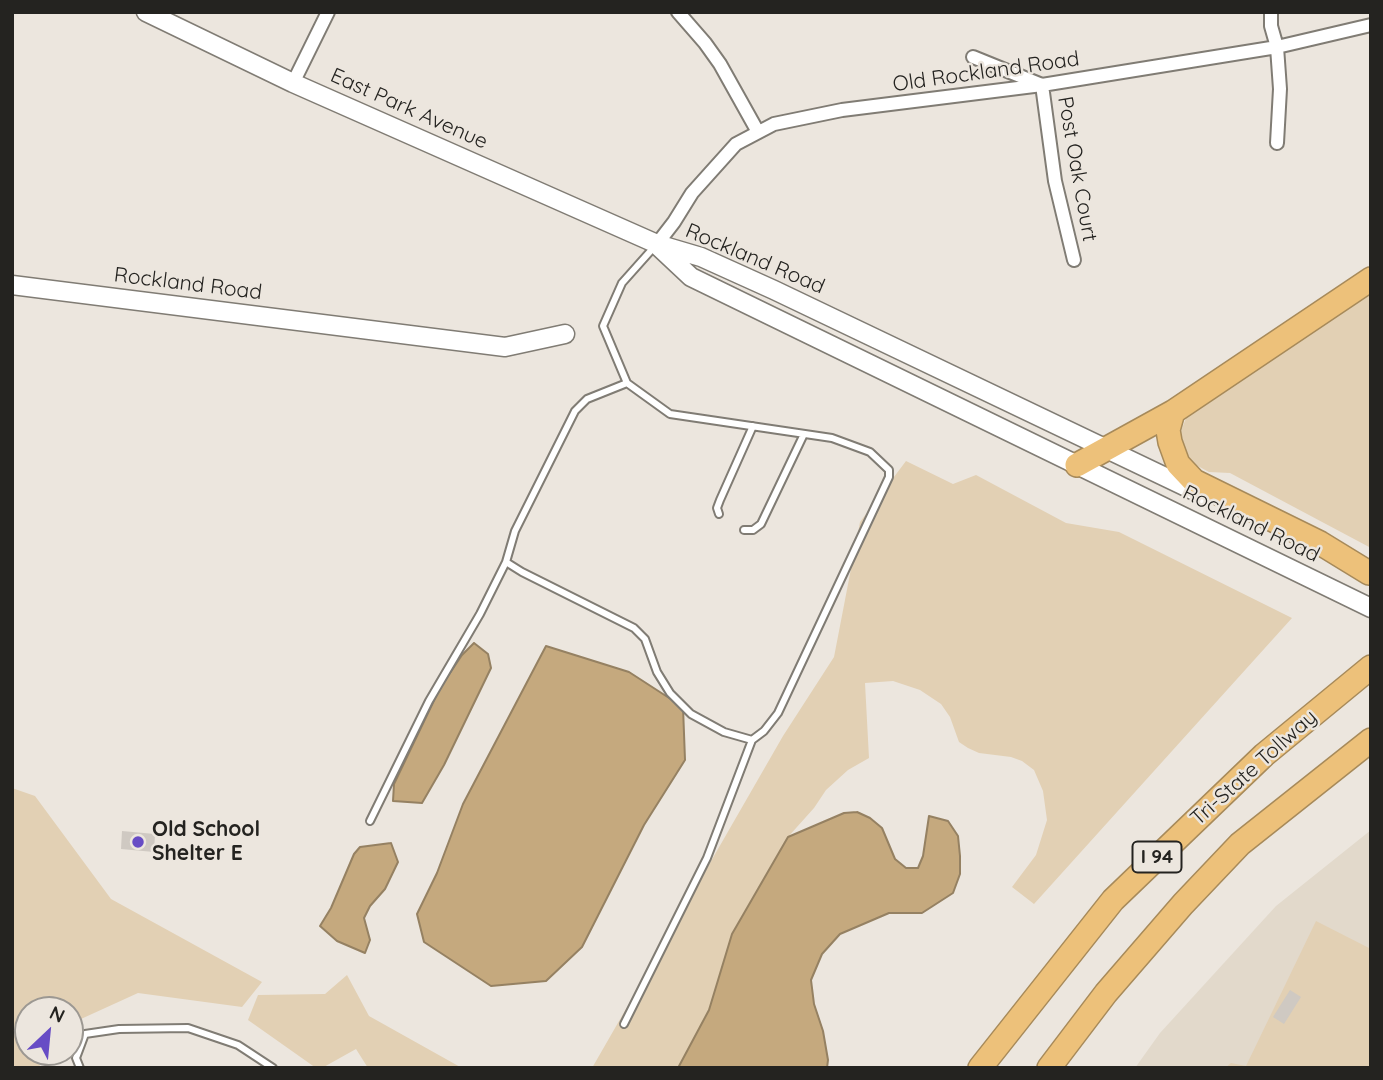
<!DOCTYPE html>
<html>
<head>
<meta charset="utf-8">
<style>
	body { margin:0 }
	#map { position:relative; width:1383px; height:1080px; overflow:hidden; background:#ece6de; font-family:Quicksand,sans-serif }
	canvas { display:block }
	.frame { position:absolute; inset:0; border:14px solid #242320; pointer-events:none }
	.north { position:absolute; left:14px; top:996px; width:70px; height:70px; box-sizing:border-box; background:#ece6de; border:2px solid #9c9892; border-radius:50%; rotate:26deg; font-size:19px; font-weight:700; line-height:28px; text-align:center; color:#242320 }
	.north::after { content:''; display:block; margin:auto; width:24px; height:32px; background:#674cc5; clip-path:polygon(50% 0,100% 100%,50% 72%,0 100%) }
</style>
</head>
<body>
<div id="map">
<canvas width="1383" height="1080"></canvas>
<div class="frame"></div>
<div class="north">N</div>
</div>
<script>
const ctx = document.querySelector('canvas').getContext('2d');
ctx.lineJoin = 'round';
function paint(path, color) {
  ctx.fillStyle = color;
  ctx.fill(path, 'evenodd');
}
function shape(rows) {
  const path = new Path2D();
  for (const r of rows) {
    path.moveTo(r[0], r[1]);
    for (let i = 2; i < r.length; i += 2) path.lineTo(r[i], r[i + 1]);
  }
  return path;
}
function strokePath(path, color, width, dash) {
  ctx.strokeStyle = color;
  ctx.lineWidth = width;
  ctx.lineCap = dash ? 'butt' : 'round';
  ctx.setLineDash(dash || []);
  ctx.stroke(path);
}
function write(font, color, halo, rows, align = 'center') {
  ctx.font = font + ' Quicksand,sans-serif';
  ctx.lineWidth = 5;
  ctx.setLineDash([]);
  ctx.textBaseline = 'middle';
  ctx.strokeStyle = halo;
  ctx.fillStyle = color;
  for (const [text, x, y, turn = 0] of rows) {
    ctx.save();
    ctx.translate(x, y);
    ctx.rotate((+turn || 0) * Math.PI / 180);
    ctx.textAlign = isNaN(turn) ? turn : align;
    if (halo) ctx.strokeText(text, 0, 0);
    ctx.fillText(text, 0, 0);
    ctx.restore();
  }
}
const built = shape([
	[1371,830,1371,1068,1135,1068,1160,1033,1276,906]
]);
const green = shape([
	[1371,286,1371,548,1230,473,1209,472,1194,464,1181,448,1181,431,1194,398],
	[906,461,953,484,976,475,1066,523,1119,532,1292,618,1034,904,1012,887,1036,855,1047,820,1043,791,1034,770,1022,761,1011,757,979,753,968,748,959,742,950,717,941,704,920,690,893,681,865,683,869,758,848,770,826,790,814,808,788,837,732,934,709,1010,678,1068,592,1068,783,736,834,657,860,522],
	[12,788,35,796,111,899,262,982,242,1007,138,993,70,1024,70,1010,28,1010,28,1052,44,1052,39,1068,12,1068],
	[1316,921,1371,949,1371,1068,1225,1068,1231,1063,1246,1066],
	[347,975,369,1016,462,1068,368,1068,356,1049,322,1068,316,1068,248,1020,258,995,325,994]
]);
const water = shape([
	[474,643,488,654,491,668,444,765,422,803,393,801,394,784,440,688,462,655,474,643],
	[546,646,629,672,683,707,685,760,644,825,582,947,546,981,491,986,424,942,417,914,437,873,463,804,546,646],
	[857,812,870,818,882,828,895,859,906,868,918,868,923,856,929,816,948,821,958,836,960,856,960,874,953,893,922,913,889,913,840,934,822,954,811,980,814,1004,823,1031,828,1060,827,1068,678,1068,709,1010,732,934,788,837,844,813,857,812],
	[391,843,398,862,385,889,370,906,364,918,370,940,365,953,337,941,320,926,331,908,354,854,360,847,391,843]
]);
const building = shape([
	[122,831,155,834,154,852,121,849],
	[1290,990,1301,997,1284,1024,1273,1017]
]);
const lane = shape([
	[719,514,717,508,720,500,753,426],
	[744,530,753,530,761,524,804,434],
	[506,562,522,572,634,628,645,639,657,672,670,693,691,714,724,732,752,740],
	[370,821,429,701,480,614,506,562,515,531,575,411,587,399,627,383],
	[624,1024,707,858,752,740,764,731,778,713,889,477,889,470,870,452,832,438,670,414,627,383,603,326,622,283,655,246],
	[80,1068,76,1058,85,1034,119,1029,188,1028,238,1045,273,1068]
]);
const street = shape([
	[678,12,705,43,720,64,758,132],
	[1271,12,1271,26,1277,47,1280,89,1277,143],
	[973,57,1042,85,1055,181,1074,260],
	[293,83,328,12],
	[657,244,674,222,692,193,736,144,774,124,842,110,1042,85,1277,47,1371,25]
]);
const secondary = shape([
	[146,12,293,83,657,244,701,257,774,290,1203,495],
	[659,247,691,277,1371,608],
	[12,285,505,347,565,334]
]);
const highway = shape([
	[1173,412,1168,430,1170,442,1178,464,1194,481,1320,543,1369,573],
	[1077,465,1173,412,1371,279],
	[980,1068,1113,900,1264,755,1371,667],
	[1049,1068,1106,993,1183,904,1240,844,1371,740]
]);
const markers = [
	[138,842,7,"#674cc5"]
];
const shields = [
	[1157,857,49]
];
const shieldNames = [
	["I 94",1157,857]
];
const streetNames = [
	["Old Rockland Road",986,72,-8],
	["East Park Avenue",409,109,24],
	["Post Oak Court",1077,169,80],
	["Rockland Road",755,259,23],
	["Rockland Road",188,284,7],
	["Rockland Road",1251,524,26],
	["Tri-State Tollway",1254,768,-42]
];
const poiNames = [
	["Old School",152,830],
	["Shelter E",152,854]
];
paint(built, '#e2d9cb');
paint(green, '#e2d0b4');
paint(water, '#c5a97e');
strokePath(water, '#958162', 2);
paint(building, '#cfc9c2');
strokePath(lane, '#807c74', 10);
strokePath(street, '#807c74', 16);
strokePath(secondary, '#807c74', 21);
strokePath(highway, '#a78a5a', 26);
strokePath(lane, '#fff', 6);
strokePath(street, '#fff', 12);
strokePath(secondary, '#fff', 18);
strokePath(highway, '#edc17a', 23);
for (const [x, y, r, color] of markers) {
  const dot = new Path2D();
  dot.arc(x, y, r, 0, 2 * Math.PI);
  ctx.fillStyle = color;
  ctx.fill(dot);
  strokePath(dot, '#ece6de', 2.5);
}
for (const [x, y, w] of shields) {
  const box = new Path2D();
  box.roundRect(x - w / 2, y - 15.5, w, 31, 5);
  ctx.fillStyle = '#ece6de';
  ctx.fill(box);
  strokePath(box, '#242320', 2);
}
write('bold 19px', '#242320', null, shieldNames);
write('21px', '#242320', '#ece6de', streetNames);
write('bold 21px', '#242320', '#ece6de', poiNames, 'left');
</script>
</body>
</html>
